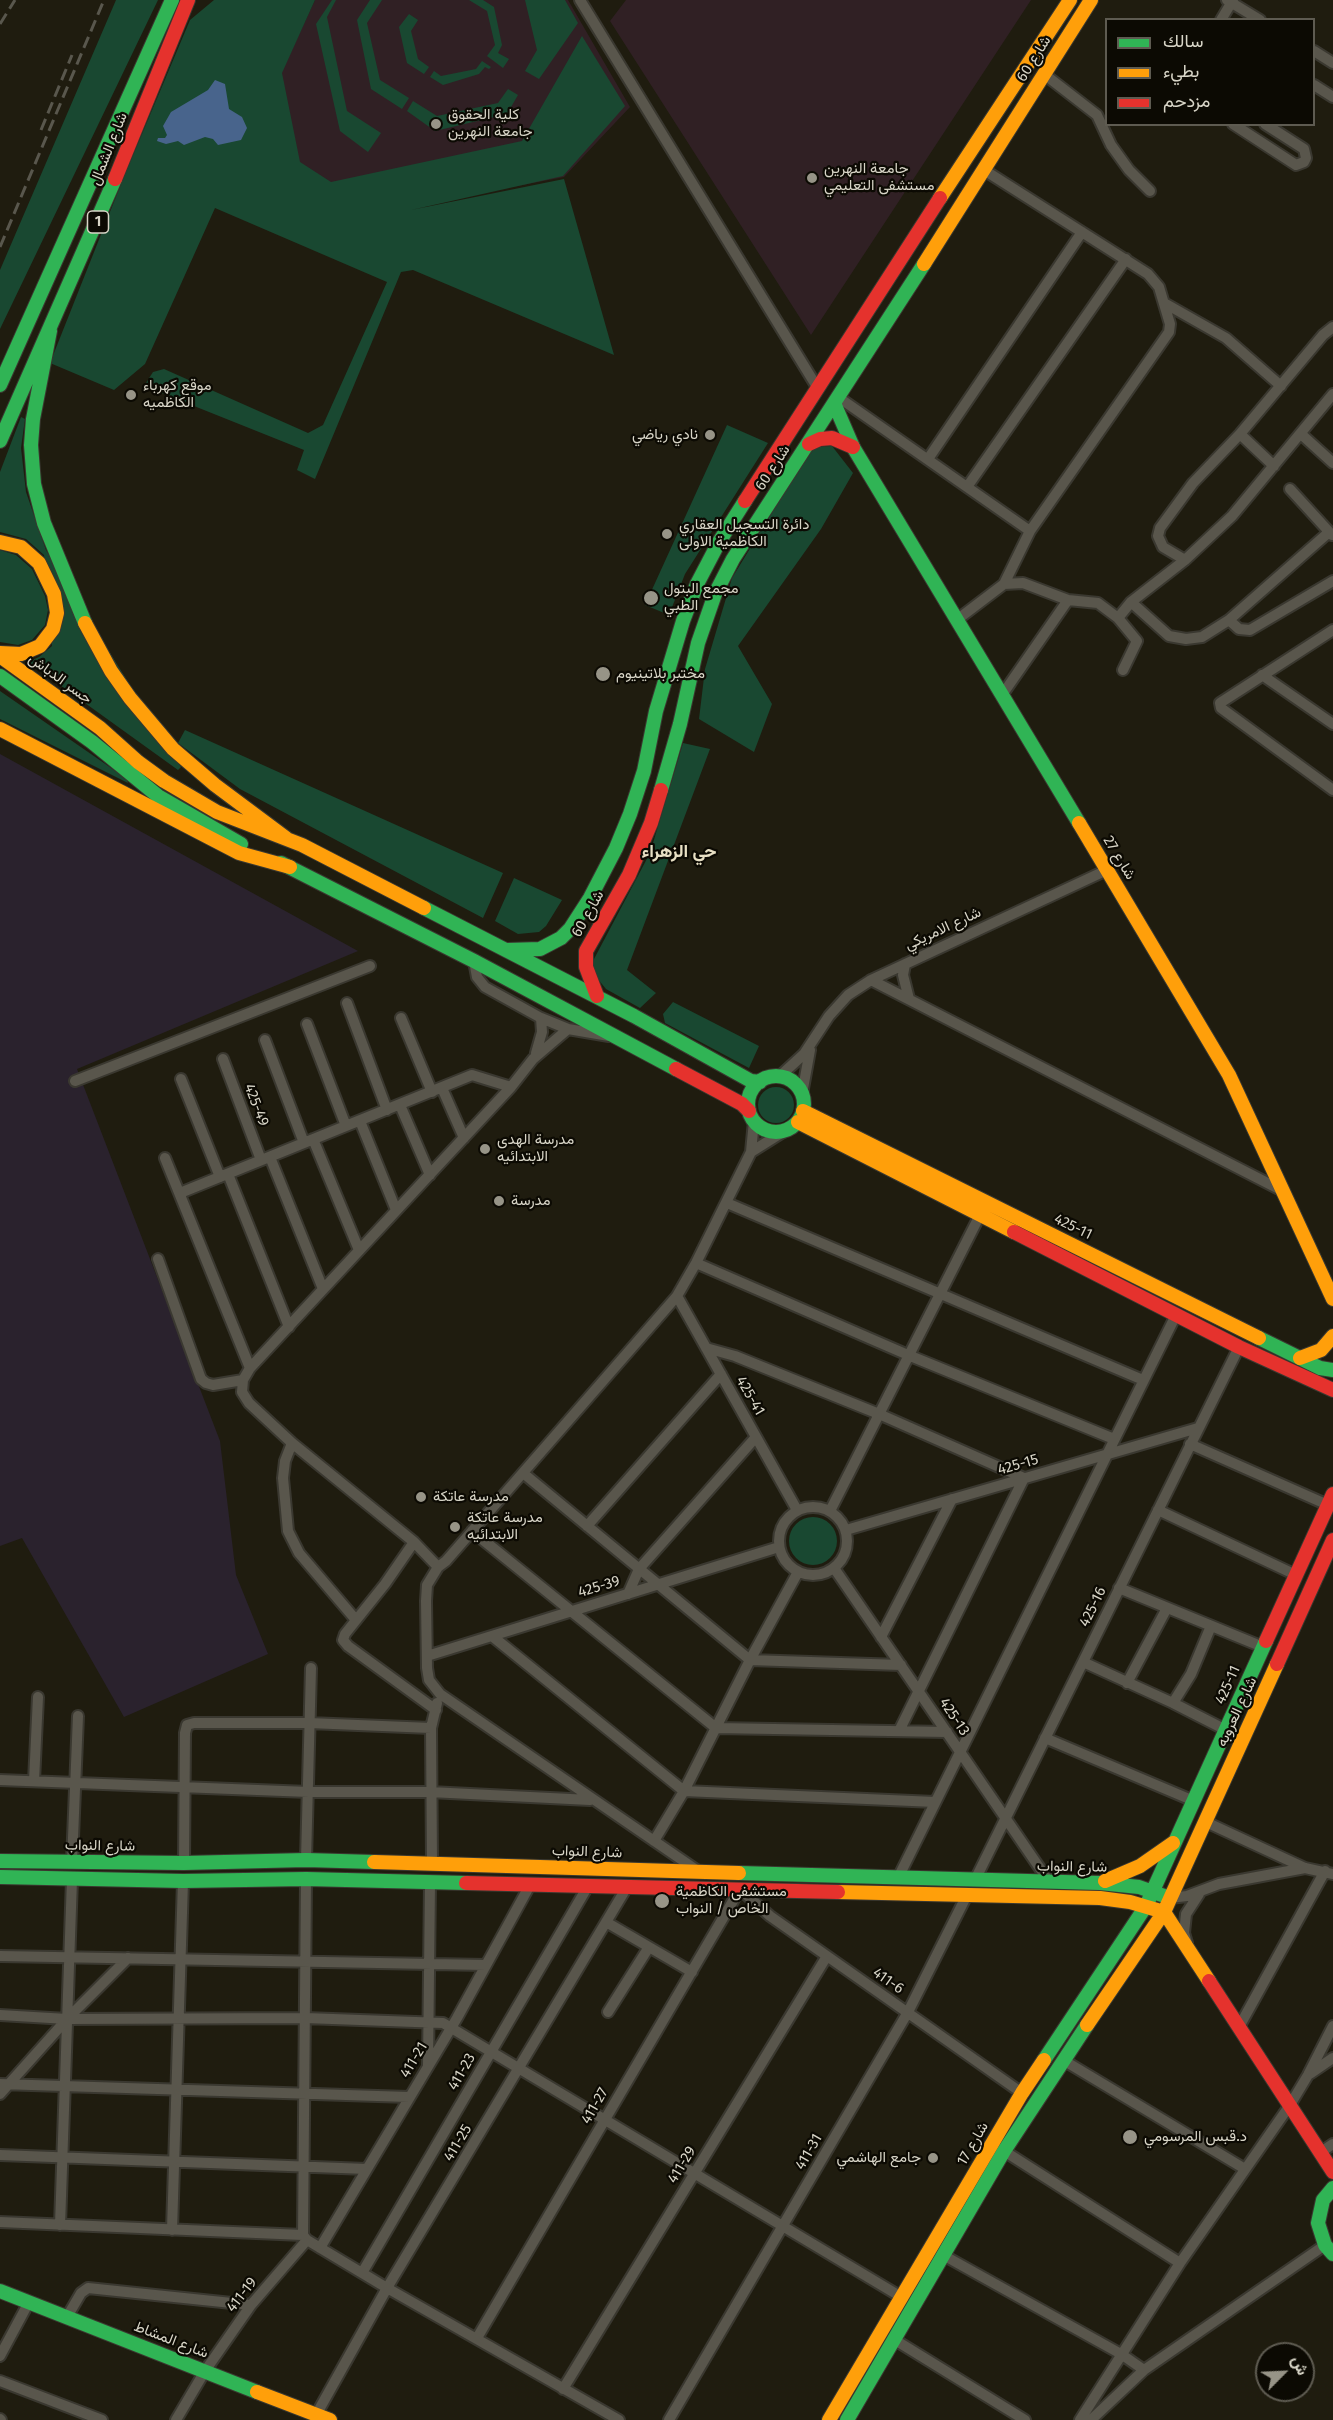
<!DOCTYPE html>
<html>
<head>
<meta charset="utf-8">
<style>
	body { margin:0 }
	#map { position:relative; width:1333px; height:2420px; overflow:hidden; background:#1f1c0f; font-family:"Fira Sans",Vazirmatn,sans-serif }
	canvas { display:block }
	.legend { position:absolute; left:1105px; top:18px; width:210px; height:108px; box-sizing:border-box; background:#0c0a03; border:2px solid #5e5b51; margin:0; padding:8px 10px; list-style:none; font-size:18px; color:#d8d5c7 }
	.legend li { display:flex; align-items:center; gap:12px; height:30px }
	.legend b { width:30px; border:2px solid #5e5b51 }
	.north { position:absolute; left:1255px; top:2342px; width:60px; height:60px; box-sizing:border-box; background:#0c0a03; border:2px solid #5e5b51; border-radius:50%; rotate:66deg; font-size:16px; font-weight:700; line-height:24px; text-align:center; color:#d8d5c7 }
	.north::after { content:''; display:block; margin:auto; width:21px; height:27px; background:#979487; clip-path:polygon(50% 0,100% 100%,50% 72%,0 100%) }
</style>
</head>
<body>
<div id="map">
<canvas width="1333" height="2420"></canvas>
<ul class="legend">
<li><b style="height:8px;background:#30b455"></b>سالك</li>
<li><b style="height:8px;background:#ff9f0a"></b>بطيء</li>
<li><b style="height:8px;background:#e5322d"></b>مزدحم</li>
</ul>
<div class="north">ش</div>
</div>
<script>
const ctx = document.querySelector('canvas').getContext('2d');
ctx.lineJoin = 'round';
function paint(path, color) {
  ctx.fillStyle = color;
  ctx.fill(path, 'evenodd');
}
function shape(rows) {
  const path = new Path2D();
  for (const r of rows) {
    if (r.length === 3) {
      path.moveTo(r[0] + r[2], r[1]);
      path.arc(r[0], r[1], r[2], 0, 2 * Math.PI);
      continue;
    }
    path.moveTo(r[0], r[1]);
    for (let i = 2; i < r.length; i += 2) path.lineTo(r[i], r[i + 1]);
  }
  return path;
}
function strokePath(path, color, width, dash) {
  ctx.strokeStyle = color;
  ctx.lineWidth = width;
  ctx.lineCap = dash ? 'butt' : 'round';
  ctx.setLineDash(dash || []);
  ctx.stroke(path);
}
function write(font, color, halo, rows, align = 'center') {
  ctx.font = font + ' "Fira Sans",Vazirmatn,sans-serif';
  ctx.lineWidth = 4.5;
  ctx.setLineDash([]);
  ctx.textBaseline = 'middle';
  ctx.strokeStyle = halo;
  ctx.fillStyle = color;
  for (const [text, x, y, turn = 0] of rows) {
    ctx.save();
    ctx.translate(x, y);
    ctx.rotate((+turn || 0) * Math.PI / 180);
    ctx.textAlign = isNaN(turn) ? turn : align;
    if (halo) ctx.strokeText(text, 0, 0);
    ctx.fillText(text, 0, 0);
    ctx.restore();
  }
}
const commercial = shape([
	[0,754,358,951,77,1069,220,1441,236,1575,268,1654,124,1717,22,1538,0,1546]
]);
const education = shape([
	[315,0,568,0,630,107,564,177,367,215,250,140],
	[626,0,1031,0,811,335,610,21]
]);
const green = shape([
	[116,0,158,0,0,329,0,270],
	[214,0,315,0,282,73,300,162,331,182,522,141,582,36,625,106,563,176,411,210,564,179,614,355,413,270,401,272,315,479,297,470,304,450,144,386,153,372,164,369,308,433,323,425,387,282,215,208,145,364,114,390,50,363,123,179,190,20],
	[332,0,336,0,327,17,347,111,381,133,368,152,340,131,316,24],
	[370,0,382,0,367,23,380,80,409,98,402,109,371,89,357,20],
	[469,0,483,0,494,7,502,45,498,53,509,59,503,68,487,56,495,45,487,11],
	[525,0,565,0,578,23,539,79,525,71,537,50],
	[409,14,418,20,411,31,418,59,429,67,424,74,407,63,399,27],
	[482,61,491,67,489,69,485,67,479,74,443,85,430,77,434,71,441,76,476,69],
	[508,89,518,95,507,114,435,131,407,111,413,101,437,116,498,103],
	[21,417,25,419,21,448,26,492,46,550,181,767,178,770,28,662,39,657,52,646,44,555,26,539,0,532,0,472],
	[727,425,768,443,685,574,669,615,645,605],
	[832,446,853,473,821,529,738,646,772,704,754,752,699,719,705,669,732,578,809,452,816,447],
	[0,550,16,555,32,569,45,596,48,610,45,625,32,640,18,645,0,642],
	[0,691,127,779,128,783,0,719],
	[185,730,503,873,483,918,240,789,178,743],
	[683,743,710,749,627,970,656,993,640,1008,606,989,593,973,594,959,650,853],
	[514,878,562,900,546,926,539,932,518,934,495,921],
	[673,1002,759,1046,749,1068,665,1023,663,1014],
	[776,1105,18],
	[813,1541,24]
]);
const water = shape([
	[215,80,225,84,229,109,242,117,247,128,241,140,218,145,213,139,205,137,184,145,178,141,166,144,157,141,158,138,165,138,167,135,163,126,171,112,208,90]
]);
const street = shape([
	[580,0,817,387],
	[1227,0,1260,20],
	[1221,20,1233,0],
	[1314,51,1333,63],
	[1044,74,1097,115,1111,145,1129,170,1150,191],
	[1314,85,1333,97],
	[1233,124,1296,165,1304,162,1306,158,1304,149,1265,124],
	[984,170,1148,274,1159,287,1170,324,1169,332,1030,531,1004,584],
	[1166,304,1226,338,1281,386],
	[838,397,1030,531],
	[1240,434,1274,466],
	[1301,434,1333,463],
	[928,459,1082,232],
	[967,487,1126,259],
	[1290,489,1332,535],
	[1185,560,1163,547,1158,536,1160,528,1193,483,1240,434,1323,335,1333,327],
	[1131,602,1169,636,1186,639,1202,637,1229,620,1328,533],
	[1118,618,1131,602,1185,560,1232,516,1333,394],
	[958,619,1004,584,1023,583,1068,600,1098,603,1118,618,1137,641,1123,670],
	[1229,620,1239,629,1250,630,1333,581],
	[1333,630,1220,703,1221,708,1333,790],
	[1262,675,1333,724],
	[1002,695,1068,600],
	[474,961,477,977,485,987,541,1018,568,1029,609,1036],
	[905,964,903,975,909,999],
	[871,980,1283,1191],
	[347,1003,387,1110],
	[401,1018,432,1092],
	[307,1024,346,1126],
	[265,1040,304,1143],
	[536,1053,542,1032,541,1018],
	[223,1059,261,1160],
	[780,1076,804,1054,829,1016,848,995,871,980,1107,870],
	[181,1079,220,1177],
	[75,1081,370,966],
	[442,1088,464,1138],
	[802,1094,810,1050],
	[400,1105,430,1175],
	[360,1121,396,1210],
	[313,1139,359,1250],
	[751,1152,786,1130],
	[270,1157,323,1289],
	[165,1158,250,1368],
	[228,1174,289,1327],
	[180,1193,472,1075,511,1087],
	[727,1203,1143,1380],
	[158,1259,201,1379,206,1383,213,1385,243,1380],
	[696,1263,908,1355,1114,1439],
	[677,1296,797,1510],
	[706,1348,735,1356,879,1414,1024,1478,899,1731],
	[292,1443,285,1461,283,1478,288,1531,299,1553,356,1620],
	[1190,1444,1328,1505],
	[523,1473,750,1660,901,1665],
	[813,1541,34],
	[1158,1510,1296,1575],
	[830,1511,980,1215],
	[587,1526,721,1374],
	[846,1530,1198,1428],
	[472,1531,716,1728,947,1732],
	[414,1542,385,1584,345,1634,343,1640,348,1646,436,1710],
	[438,1567,414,1542,292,1443,249,1403,242,1392,243,1380,250,1368,511,1087,533,1059,568,1029],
	[834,1568,1050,1883],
	[1119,1588,1263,1647],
	[628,1594,639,1569,756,1437],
	[492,1636,684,1791,935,1802],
	[881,1637,952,1499],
	[427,1656,779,1547],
	[1083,1662,1173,1703,1226,1730],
	[1127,1683,1167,1608],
	[1173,1703,1191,1674,1211,1626],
	[1045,1738,1194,1801],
	[0,1780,309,1792,430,1792,590,1800],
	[34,1781,38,1697],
	[1208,1823,1305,1868,1333,1874],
	[654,1841,684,1791,750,1660,798,1572],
	[306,1860,311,1668],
	[72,1862,78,1716],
	[184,1863,185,1733,187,1725,194,1723,309,1723,431,1728],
	[432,1864,431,1728,437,1703],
	[698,1871,440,1694,429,1680,427,1668,426,1601,427,1585,438,1567,446,1561,677,1296,696,1263,751,1152,754,1121],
	[898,1878,1176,1315],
	[975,1880,1239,1347],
	[1170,1898,1187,1896,1219,1884,1305,1868],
	[606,1922,692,1972],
	[1187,1943,1184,1933,1186,1914,1199,1894],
	[0,1956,486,1965],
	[608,2012,649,1947],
	[0,2015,67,2019,305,2018,443,2023,903,2298],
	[1239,2027,1325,1871],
	[1063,2060,1245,2169],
	[428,2065,430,1882],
	[1311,2073,1333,2058],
	[0,2084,409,2097],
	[0,2094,67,2019,128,1958],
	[1004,2151,1180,2263],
	[1321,2152,1333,2144],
	[0,2155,367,2169],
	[0,2222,303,2235,307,2240,387,2288,619,2420],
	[60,2225,72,1879],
	[172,2230,183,1881],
	[303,2235,306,1879],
	[320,2248,457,2018,530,1885],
	[943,2255,1121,2354,1144,2370],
	[362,2273,588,1886],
	[67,2317,81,2293,88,2288,251,2305],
	[477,2338,740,1889,770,1916,1022,2093],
	[895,2340,1025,2420],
	[0,2356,29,2302],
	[0,2381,102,2420],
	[563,2389,827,1956],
	[316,2415,387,2288,627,1887],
	[0,2419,1,2420],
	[176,2420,205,2371,251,2305,307,2240],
	[669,2420,908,2012,967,1895],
	[1080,2420,1180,2263,1290,2105,1308,2075,1333,2026],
	[1091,2420,1144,2370,1325,2245]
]);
const fast = shape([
	[50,331,33,419,31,445,34,484,44,523,85,623],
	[0,385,172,0],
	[834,403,853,447,1079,823],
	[0,441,115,179],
	[0,676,92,742,158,796,241,844],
	[661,790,680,724,698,643,715,594,733,559,924,264],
	[281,863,474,961,676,1069],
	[424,908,634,1016,751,1081,760,1082],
	[507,950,540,949,561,938,570,929,590,898,616,848,630,814,644,771,656,711,683,621,697,584,719,542,745,501],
	[776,1104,28],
	[1259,1338,1320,1368,1333,1370],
	[0,1861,184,1863,306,1860,374,1862],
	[739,1873,1100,1883,1139,1887,1170,1898],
	[0,1877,183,1881,306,1879,466,1883],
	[1044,2060,1146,1906,1266,1641],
	[1333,2188,1323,2200,1318,2223,1325,2245,1333,2254],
	[0,2291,257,2392],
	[847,2420,1004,2151,1087,2025]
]);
const slow = shape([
	[940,198,1070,0],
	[924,264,1091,0],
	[0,542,21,547,39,563,54,594,57,613,53,629,40,646,21,654,0,653],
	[85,623,111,671,130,698,173,749,215,785,286,838],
	[0,656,100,728,138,762,164,781,217,812,302,845,424,908],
	[0,729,239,853,290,867],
	[1079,823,1229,1075,1333,1299],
	[803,1111,1259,1338],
	[798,1122,1014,1232],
	[1300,1358,1321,1350,1333,1336],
	[374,1862,739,1873],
	[1105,1881,1140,1866,1173,1843],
	[838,1892,1100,1898,1130,1902,1164,1912,1209,1981],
	[1087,2025,1164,1912,1277,1664],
	[257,2392,330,2420],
	[829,2420,1022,2093,1044,2060]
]);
const jam = shape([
	[115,179,188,0],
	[809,444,820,439,832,438,853,447],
	[745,501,940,198],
	[597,996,586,967,586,951,629,875,651,823,661,790],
	[676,1069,742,1104,749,1111],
	[1014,1232,1239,1347,1333,1390],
	[1266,1641,1333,1494],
	[1277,1664,1333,1540],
	[466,1883,838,1892],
	[1209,1981,1333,2172]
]);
const rail = shape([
	[0,24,15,0],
	[41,130,72,55],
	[0,247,104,0]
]);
const markers = [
	[436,124,6,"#979487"],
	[812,178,6,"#979487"],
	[131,395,6,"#979487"],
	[710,435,6,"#979487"],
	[667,534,6,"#979487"],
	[651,598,8,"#979487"],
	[603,674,8,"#979487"],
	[485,1149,6,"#979487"],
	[499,1201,6,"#979487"],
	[421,1497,6,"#979487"],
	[455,1527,6,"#979487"],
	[662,1901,8,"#979487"],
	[1130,2137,8,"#979487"],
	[933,2158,6,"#979487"]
];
const shields = [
	[98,222,21]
];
const shieldNames = [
	["1",98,222]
];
const streetNames = [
	["شارع 60",1034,59,-58],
	["شارع الشمال",109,149,-68],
	["شارع 60",773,468,-57],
	["جسر الدباش",60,679,36],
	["شارع 27",1119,858,59],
	["شارع 60",588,914,-61],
	["شارع الامريكي",943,929,-25],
	["425-49",256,1105,69],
	["425-11",1073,1227,26],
	["425-41",750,1396,60],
	["425-15",1018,1465,-16],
	["425-39",599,1587,-17],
	["425-16",1093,1607,-64],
	["425-11",1228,1685,-66],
	["شارع العروبه",1237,1712,-65],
	["425-13",954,1717,56],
	["شارع النواب",100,1846,1],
	["شارع النواب",587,1852,2],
	["شارع النواب",1072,1867,1],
	["411-6",888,1981,35],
	["411-21",414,2060,-59],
	["411-23",462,2072,-60],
	["411-27",595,2106,-60],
	["411-25",458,2143,-59],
	["شارع 17",973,2144,-60],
	["411-31",809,2152,-60],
	["411-29",682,2165,-59],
	["411-19",242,2295,-52],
	["شارع المشاط",171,2340,21]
];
const poiNames = [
	["كلية الحقوق",448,115],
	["جامعة النهرين",448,132],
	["جامعة النهرين",824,169],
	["مستشفى التعليمي",824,186],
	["موقع كهرباء",143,386],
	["الكاظميه",143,403],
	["نادي رياضي",698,435,"right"],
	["دائرة التسجيل العقاري",679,525],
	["الكاظمية الاولى",679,542],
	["مجمع البتول",664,589],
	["الطبي",664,606],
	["مختبر بلاتينيوم",616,674],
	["مدرسة الهدى",497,1140],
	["الابتدائيه",497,1157],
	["مدرسة",511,1201],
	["مدرسة عاتكة",433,1497],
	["مدرسة عاتكة",467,1518],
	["الابتدائيه",467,1535],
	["مستشفى الكاظمية",676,1892],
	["الخاص / النواب",676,1909],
	["د.قبس المرسومي",1144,2137],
	["جامع الهاشمي",921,2158,"right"]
];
const quarterNames = [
	["حي الزهراء",679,852]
];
paint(commercial, '#2a222d');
paint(education, '#302024');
paint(green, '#194831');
paint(water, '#48648c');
strokePath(street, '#3a3830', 14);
strokePath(fast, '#3a3830', 16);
strokePath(slow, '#3a3830', 16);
strokePath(jam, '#3a3830', 16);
strokePath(street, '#59564c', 10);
strokePath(fast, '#30b455', 14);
strokePath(slow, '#ff9f0a', 14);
strokePath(jam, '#e5322d', 14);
strokePath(rail, '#59574d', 3, [12, 6]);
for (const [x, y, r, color] of markers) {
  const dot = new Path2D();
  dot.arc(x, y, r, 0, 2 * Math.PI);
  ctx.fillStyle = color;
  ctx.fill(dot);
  strokePath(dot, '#0c0a03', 2);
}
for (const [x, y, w] of shields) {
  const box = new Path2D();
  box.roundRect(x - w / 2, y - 11, w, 22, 4.5);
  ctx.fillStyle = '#0c0a03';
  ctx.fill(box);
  strokePath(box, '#d8d5c7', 1.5);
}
write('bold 14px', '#d8d5c7', null, shieldNames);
write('15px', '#d8d5c7', '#0c0a03', streetNames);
write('15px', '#d8d5c7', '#0c0a03', poiNames, 'left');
write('bold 18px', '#e8e0c4', '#0c0a03', quarterNames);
</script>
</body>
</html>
